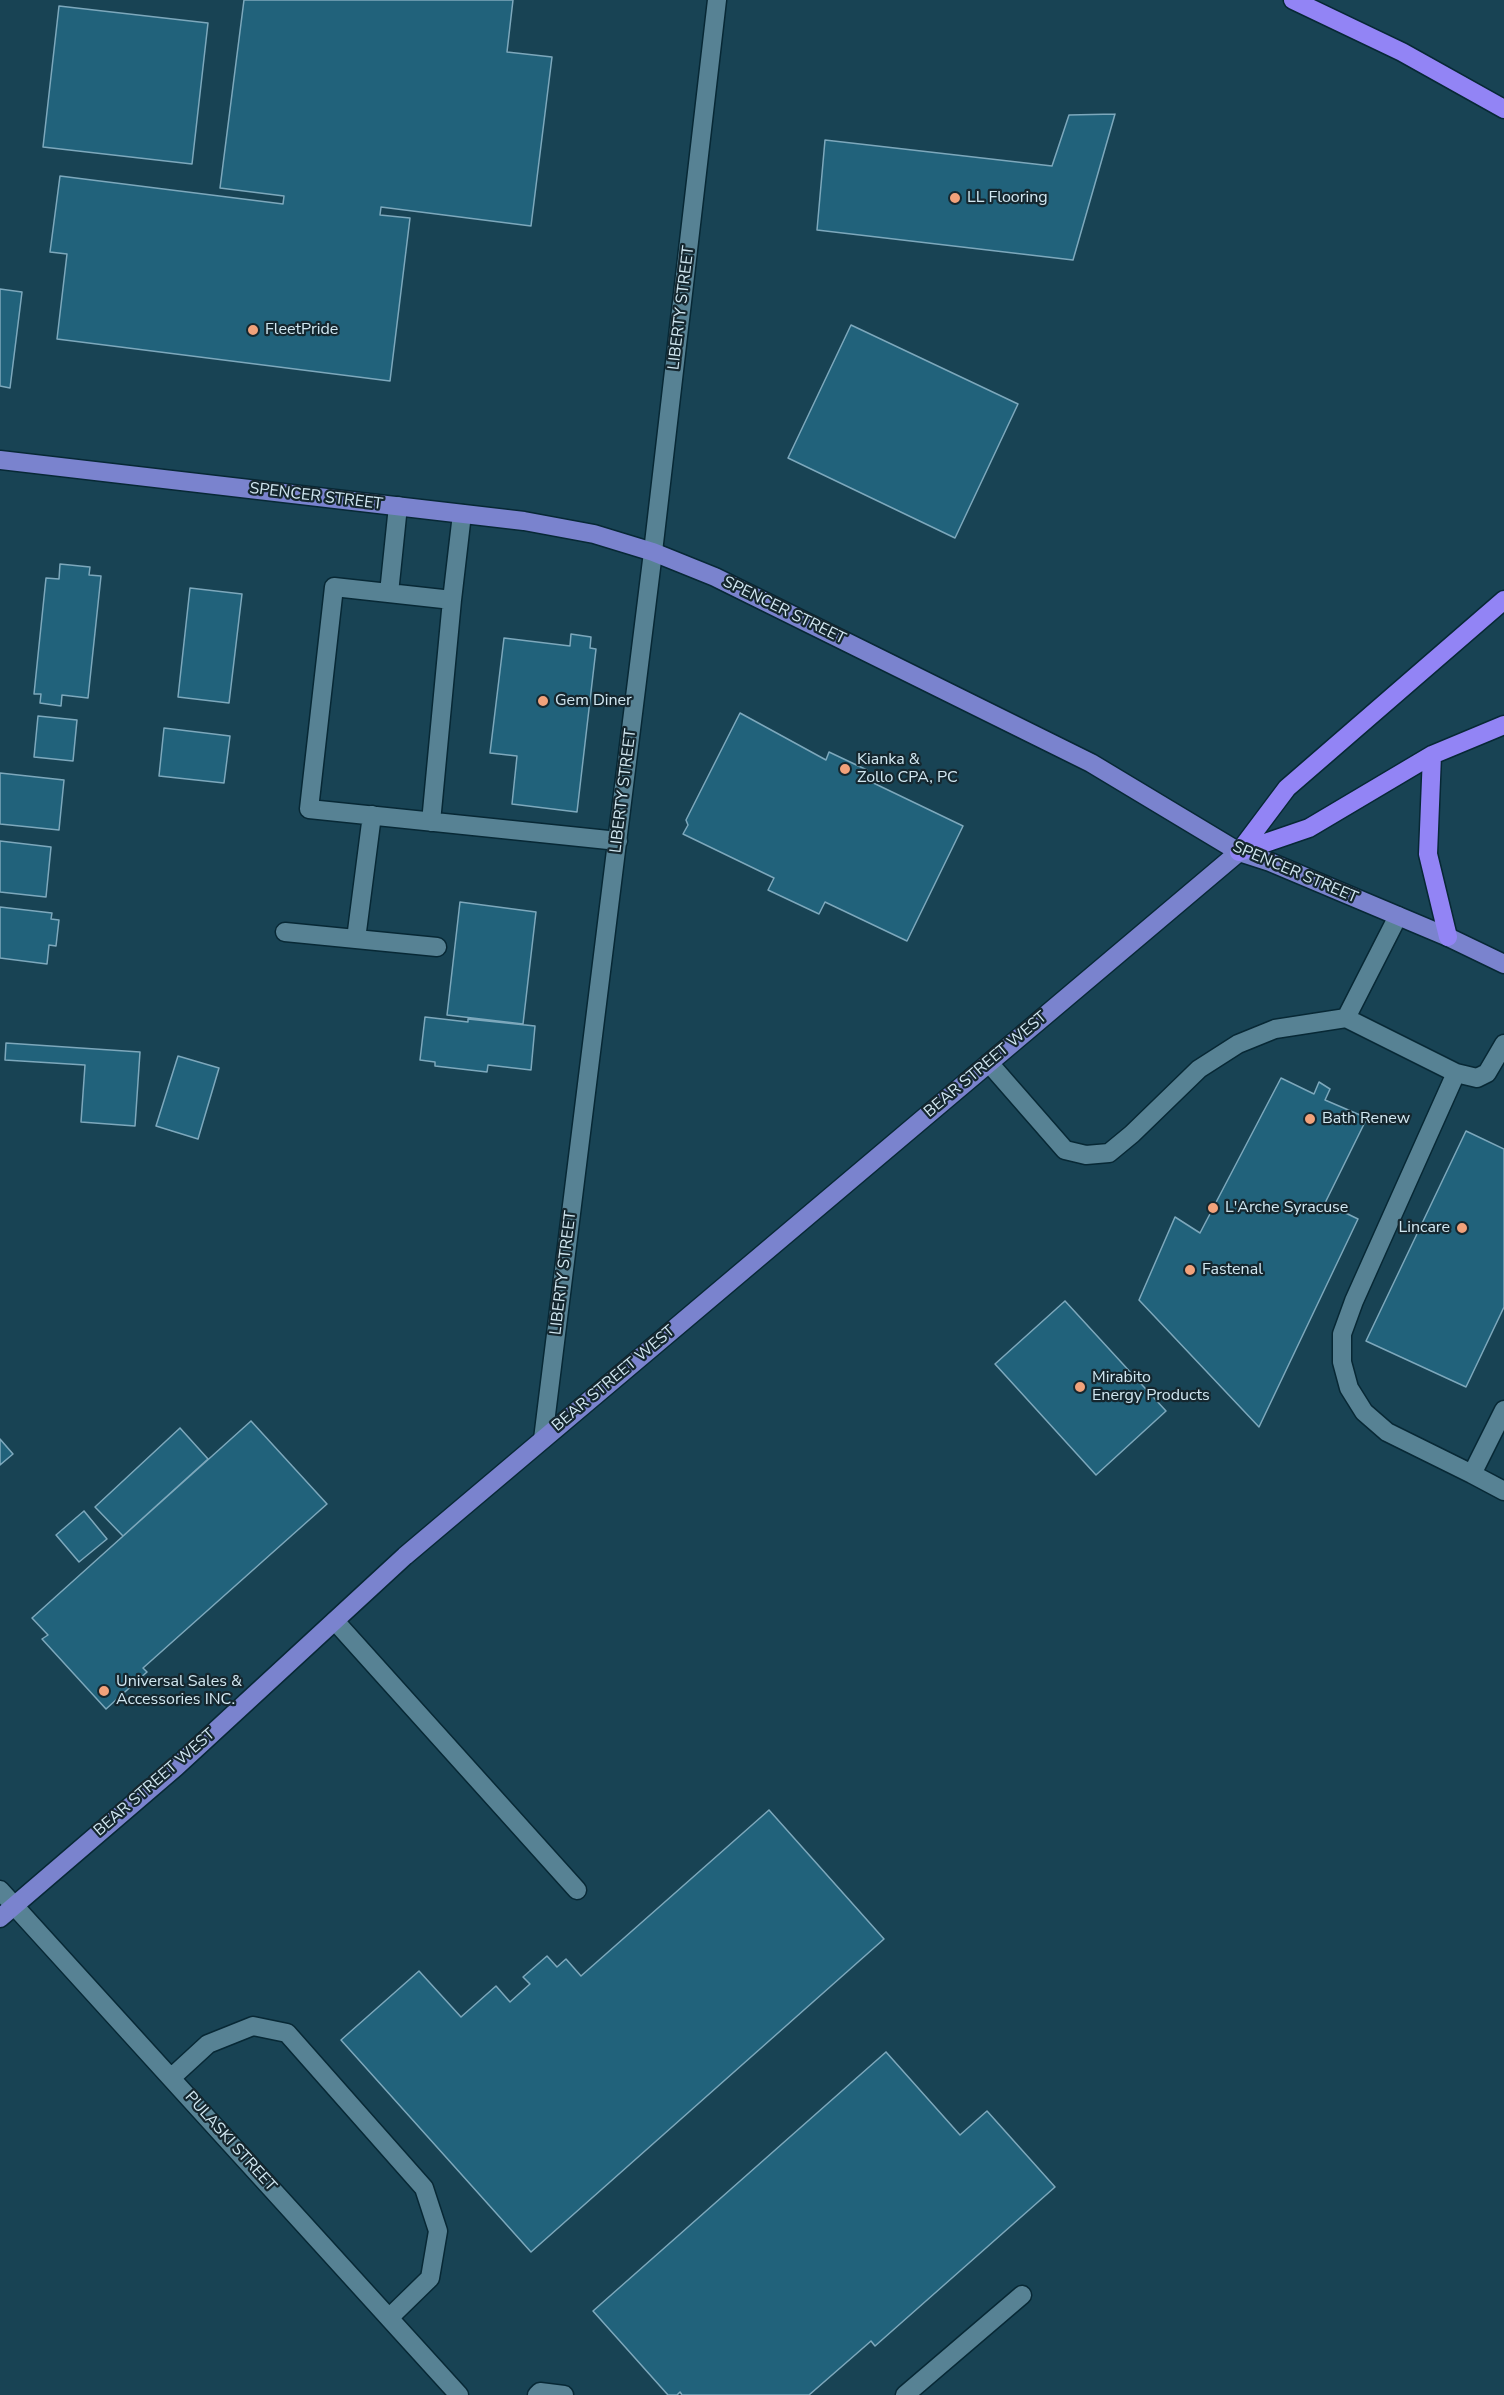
<!DOCTYPE html>
<html>
<head>
<meta charset="utf-8">
<style>
	body { margin:0 }
	canvas { display:block; background:#184354 }
</style>
</head>
<body>
<canvas width="1504" height="2395"></canvas>
<script>
const ctx = document.querySelector('canvas').getContext('2d');
ctx.lineJoin = 'round';
function paint(path, color) {
  ctx.fillStyle = color;
  ctx.fill(path, 'evenodd');
}
function shape(rows) {
  const path = new Path2D();
  for (const r of rows) {
    path.moveTo(r[0], r[1]);
    for (let i = 2; i < r.length; i += 2) path.lineTo(r[i], r[i + 1]);
  }
  return path;
}
function strokePath(path, color, width, dash) {
  ctx.strokeStyle = color;
  ctx.lineWidth = width;
  ctx.lineCap = dash ? 'butt' : 'round';
  ctx.setLineDash(dash || []);
  ctx.stroke(path);
}
function write(font, color, halo, rows, align = 'center') {
  ctx.font = font + ' "Nunito Sans",sans-serif';
  ctx.lineWidth = 4.5;
  ctx.setLineDash([]);
  ctx.textBaseline = 'middle';
  ctx.strokeStyle = halo;
  ctx.fillStyle = color;
  for (const [text, x, y, turn = 0] of rows) {
    ctx.save();
    ctx.translate(x, y);
    ctx.rotate((+turn || 0) * Math.PI / 180);
    ctx.textAlign = isNaN(turn) ? turn : align;
    if (halo) ctx.strokeText(text, 0, 0);
    ctx.fillText(text, 0, 0);
    ctx.restore();
  }
}
const building = shape([
	[244,0,513,0,507,52,552,57,531,226,381,207,380,215,410,218,390,381,57,339,67,254,50,252,60,176,283,204,284,196,220,188,244,0],
	[59,6,208,23,192,164,43,147,59,6],
	[1115,114,1073,260,817,230,825,140,1052,166,1069,115,1115,114],
	[0,289,22,292,10,388,0,386,0,289],
	[851,325,1018,404,955,538,788,458,851,325],
	[60,564,90,567,89,575,101,576,88,698,62,695,61,706,40,703,41,694,34,694,46,578,59,579,60,564],
	[190,588,242,594,229,703,178,697,190,588],
	[571,634,591,637,590,648,596,649,577,812,512,804,517,756,490,753,504,638,570,646,571,634],
	[740,713,826,760,829,752,867,770,863,778,963,826,907,941,825,902,819,914,768,890,774,878,683,834,688,825,686,820,740,713],
	[38,716,77,720,73,761,34,757,38,716],
	[164,728,230,736,224,783,159,776,164,728],
	[0,773,64,780,59,830,0,824,0,773],
	[0,841,51,847,46,897,0,892,0,841],
	[460,902,536,912,523,1024,447,1015,460,902],
	[0,907,52,913,51,919,59,920,56,946,49,945,47,964,0,958,0,907],
	[425,1017,468,1022,468,1019,535,1026,531,1070,488,1065,487,1072,435,1066,435,1062,420,1060,425,1017],
	[6,1043,140,1052,135,1126,81,1122,85,1065,5,1060,6,1043],
	[178,1056,219,1068,198,1139,156,1126,178,1056],
	[1281,1078,1314,1094,1319,1082,1330,1089,1325,1100,1367,1118,1325,1203,1358,1219,1259,1427,1139,1300,1175,1217,1200,1233,1281,1078],
	[1466,1131,1504,1149,1504,1307,1466,1387,1366,1341,1466,1131],
	[1065,1301,1166,1411,1096,1475,995,1364,1065,1301],
	[251,1421,327,1504,143,1668,147,1672,106,1709,42,1639,48,1635,32,1618,251,1421],
	[180,1428,208,1459,123,1536,95,1507,180,1428],
	[0,1439,13,1454,0,1465,0,1439],
	[84,1511,107,1539,79,1562,56,1535,84,1511],
	[769,1810,884,1939,531,2252,341,2040,419,1971,461,2017,496,1986,510,2002,530,1984,523,1977,547,1956,557,1967,566,1959,581,1976,769,1810],
	[886,2052,960,2135,987,2111,1055,2187,875,2346,871,2341,809,2395,682,2395,680,2392,677,2395,668,2395,593,2311,886,2052]
]);
const minor = shape([
	[462,514,452,600,334,587,309,809,618,841],
	[389,593,398,506],
	[431,822,452,600],
	[285,932,437,947],
	[356,939,372,815],
	[1346,1018,1456,1073,1477,1078,1487,1073,1504,1044],
	[989,1063,1065,1150,1086,1155,1109,1153,1132,1134,1199,1069,1238,1044,1275,1029,1346,1018,1398,916],
	[1456,1073,1354,1301,1342,1334,1342,1362,1349,1388,1364,1412,1387,1432,1472,1474,1504,1410],
	[543,1439,653,552,717,0],
	[1472,1474,1504,1491],
	[335,1621,577,1890],
	[0,1890,459,2395],
	[171,2078,208,2044,253,2026,287,2033,424,2188,438,2231,430,2278,389,2318],
	[537,2395,540,2392,564,2395],
	[905,2395,1022,2295]
]);
const major = shape([
	[0,460,524,521,594,534,653,552,715,577,1091,763,1239,852,1270,862,1448,937,1504,964],
	[0,1918,176,1767,405,1556,1239,852]
]);
const highway = shape([
	[1293,0,1402,52,1504,109],
	[1432,755,1428,854,1448,937],
	[1239,852,1287,788,1504,600],
	[1239,852,1309,828,1432,755,1504,725]
]);
const markers = [
	[955,198,6,"#f1a27b"],
	[253,330,6,"#f1a27b"],
	[543,701,6,"#f1a27b"],
	[845,769,6,"#f1a27b"],
	[1310,1119,6,"#f1a27b"],
	[1213,1208,6,"#f1a27b"],
	[1462,1228,6,"#f1a27b"],
	[1190,1270,6,"#f1a27b"],
	[1080,1387,6,"#f1a27b"],
	[104,1691,6,"#f1a27b"]
];
const poiNames = [
	["LL Flooring",967,198],
	["FleetPride",265,330],
	["Gem Diner",555,701],
	["Kianka &",857,760],
	["Zollo CPA, PC",857,778],
	["Bath Renew",1322,1119],
	["L'Arche Syracuse",1225,1208],
	["Lincare",1450,1228,"right"],
	["Fastenal",1202,1270],
	["Mirabito",1092,1378],
	["Energy Products",1092,1396],
	["Universal Sales &",116,1682],
	["Accessories INC.",116,1700]
];
const streetNames = [
	["LIBERTY STREET",682,308,-83],
	["SPENCER STREET",316,497,7],
	["SPENCER STREET",784,611,26],
	["LIBERTY STREET",624,791,-83],
	["SPENCER STREET",1295,873,23],
	["BEAR STREET WEST",986,1065,-40],
	["LIBERTY STREET",564,1273,-83],
	["BEAR STREET WEST",614,1379,-40],
	["BEAR STREET WEST",155,1783,-41],
	["PULASKI STREET",230,2142,48]
];
paint(building, '#21627b');
strokePath(building, '#7da8bc', 1.5);
strokePath(minor, '#072835', 21);
strokePath(major, '#072835', 21);
strokePath(highway, '#072835', 21);
strokePath(minor, '#578294', 18);
strokePath(major, '#7a83ce', 18);
strokePath(highway, '#9284f5', 18);
for (const [x, y, r, color] of markers) {
  const dot = new Path2D();
  dot.arc(x, y, r, 0, 2 * Math.PI);
  ctx.fillStyle = color;
  ctx.fill(dot);
  strokePath(dot, '#15272f', 2);
}
write('16px', '#d2e8f2', '#15272f', poiNames, 'left');
write('16px', '#d2e8f2', '#15272f', streetNames);
</script>
</body>
</html>
